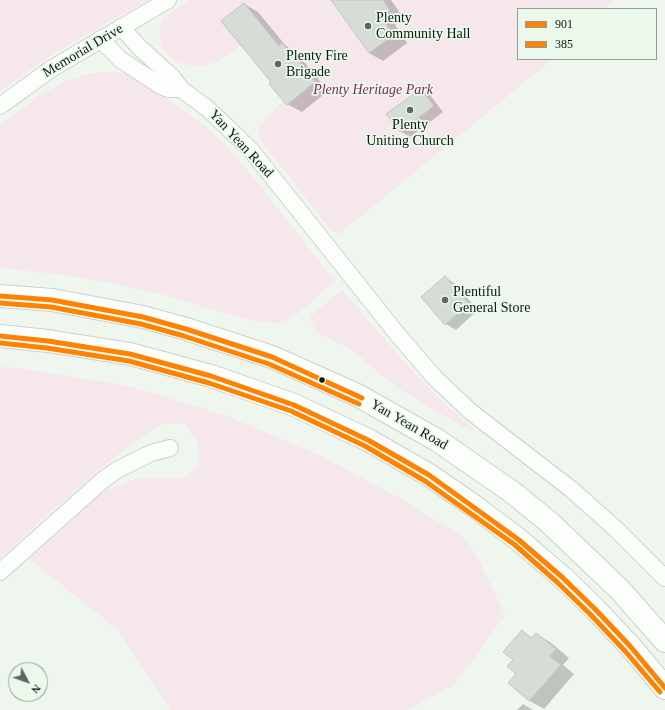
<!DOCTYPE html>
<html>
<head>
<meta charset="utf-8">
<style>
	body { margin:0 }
	#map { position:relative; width:665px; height:710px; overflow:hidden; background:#eef6ee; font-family:"Times New Roman",serif }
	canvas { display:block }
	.legend { position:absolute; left:517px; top:8px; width:140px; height:52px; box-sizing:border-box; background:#eaf9eb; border:1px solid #949f94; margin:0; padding:5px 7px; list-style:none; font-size:12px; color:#121712 }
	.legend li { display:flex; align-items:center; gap:8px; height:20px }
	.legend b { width:20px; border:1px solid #949f94 }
	.north { position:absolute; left:8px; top:662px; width:40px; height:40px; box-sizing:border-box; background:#eaf9eb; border:1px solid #949f94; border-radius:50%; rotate:131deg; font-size:11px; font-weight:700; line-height:16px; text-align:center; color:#121712 }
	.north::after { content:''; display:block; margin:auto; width:14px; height:18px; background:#5f655f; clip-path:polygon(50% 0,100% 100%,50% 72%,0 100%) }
</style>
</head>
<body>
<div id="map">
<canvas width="665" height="710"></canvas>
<ul class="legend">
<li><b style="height:5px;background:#ff8200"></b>901</li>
<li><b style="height:5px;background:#ff8200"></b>385</li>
</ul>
<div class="north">N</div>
</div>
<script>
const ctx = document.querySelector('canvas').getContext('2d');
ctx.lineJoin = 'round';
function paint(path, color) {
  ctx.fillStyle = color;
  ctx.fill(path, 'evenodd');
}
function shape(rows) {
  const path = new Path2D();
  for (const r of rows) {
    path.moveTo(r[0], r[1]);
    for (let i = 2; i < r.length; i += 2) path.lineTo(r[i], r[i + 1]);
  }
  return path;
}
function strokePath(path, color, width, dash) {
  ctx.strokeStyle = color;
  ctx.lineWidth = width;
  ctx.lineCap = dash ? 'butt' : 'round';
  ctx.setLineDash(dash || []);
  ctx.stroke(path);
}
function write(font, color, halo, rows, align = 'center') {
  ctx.font = font + ' "Times New Roman",serif';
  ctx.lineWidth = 3.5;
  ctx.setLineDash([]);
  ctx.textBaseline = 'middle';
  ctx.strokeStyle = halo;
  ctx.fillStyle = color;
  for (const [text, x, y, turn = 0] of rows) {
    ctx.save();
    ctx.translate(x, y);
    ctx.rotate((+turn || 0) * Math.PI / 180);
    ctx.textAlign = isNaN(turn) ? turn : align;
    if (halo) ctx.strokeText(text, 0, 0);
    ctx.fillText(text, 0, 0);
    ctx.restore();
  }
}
const green = shape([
	[0,0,148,0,58,51,0,91],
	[190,0,613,0,607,9,518,9,518,59,553,59,339,234,329,228,263,143,258,130,260,125,283,101,271,82,241,45,216,62,199,67,179,63,171,58,164,51,159,33,160,25,164,17],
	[104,72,118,72,135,77,202,124,222,141,240,161,335,281,295,316,283,322,275,323,248,320,168,296,116,284,63,275,0,268,0,125,42,94,68,80,86,74],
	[342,290,406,364,445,404,475,430,463,427,396,387,352,350,316,332,310,317],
	[0,367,18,368,129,386,225,415,319,455,396,496,465,538,478,558,505,615,455,684,407,710,170,710,118,630,29,559,103,492,137,478,184,478,199,465,198,443,185,424,163,424,133,442,77,489,0,558]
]);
const shadow = shape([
	[332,0,391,0,404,19,395,25,407,43,383,61,369,53],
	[244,4,258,12,286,46,296,52,328,91,302,112,287,104,273,82],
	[287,50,290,50,318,85,317,87],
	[421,90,430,95,443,112,410,137,400,131],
	[445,277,454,283,478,310,456,330,446,324,423,297],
	[522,632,533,638,536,634,550,642,569,658,563,665,574,674,544,709,530,701,510,683,517,674,514,660],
	[523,704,533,710,517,710]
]);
const building = shape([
	[331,0,383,0,390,10,381,17,394,35,369,53,331,0],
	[244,3,279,46,282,43,315,82,287,105,269,84,271,82,221,21,244,3],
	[421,89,434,106,400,132,386,114,421,89],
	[445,276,469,304,445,325,421,297,445,276],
	[522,630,531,638,536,633,556,649,550,656,561,665,529,701,508,683,516,674,507,666,513,660,503,652,522,630]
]);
const street = shape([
	[121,27,139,47,173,78,181,89,208,109,250,149,398,335,435,378,471,412,571,489,617,530,665,578],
	[100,39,121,60,161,86,168,89,181,89],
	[0,106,51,69,168,0],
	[0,572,103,480,117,470,151,453,170,448]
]);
const primary = shape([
	[0,296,52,300,143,317,186,329,272,357,357,395,437,440,512,492,549,522,620,590,665,641],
	[0,336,48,341,130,354,211,376,294,405,368,440,429,475,474,506,519,540,562,577,595,609,630,646,665,688]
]);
const bus1 = shape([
	[0,296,52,300,143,317,186,329,272,357,362,398],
	[0,336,48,341,130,354,211,376,294,405,368,440,429,475,519,540,562,577,595,609,630,646,665,688]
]);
const bus2 = shape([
	[0,303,51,307,141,324,184,336,269,364,359,404],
	[0,343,47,348,129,361,209,383,291,411,365,446,425,481,515,545,557,582,590,614,625,651,660,692]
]);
const markers = [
	[368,26,4,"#5f655f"],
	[278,64,4,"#5f655f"],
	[410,110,4,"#5f655f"],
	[445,300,4,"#5f655f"],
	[322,380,3.5,"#121712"]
];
const poiNames = [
	["Plenty",376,18],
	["Community Hall",376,34],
	["Plenty Fire",286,56],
	["Brigade",286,72],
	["Plenty",410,125,"center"],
	["Uniting Church",410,141,"center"],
	["Plentiful",453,292],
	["General Store",453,308]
];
const streetNames = [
	["Memorial Drive",83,51,-31],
	["Yan Yean Road",241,144,47],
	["Yan Yean Road",409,425,30]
];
const parkNames = [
	["Plenty Heritage Park",373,90]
];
paint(green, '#f5e7eb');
paint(shadow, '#0003');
paint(building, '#d6dcd6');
strokePath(building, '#c0c6c0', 1);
strokePath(street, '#cbd1cb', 18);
strokePath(primary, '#cbd1cb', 24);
strokePath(street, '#fcfefc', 16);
strokePath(primary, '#fcfefc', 22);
strokePath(bus1, '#ff8200', 5);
strokePath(bus2, '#ff8200', 5);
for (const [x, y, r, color] of markers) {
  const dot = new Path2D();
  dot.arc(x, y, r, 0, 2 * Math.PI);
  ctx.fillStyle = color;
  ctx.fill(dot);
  strokePath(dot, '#eaf9eb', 1.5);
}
write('14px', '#121712', '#eaf9eb', poiNames, 'left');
write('14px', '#121712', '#eaf9eb', streetNames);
write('italic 14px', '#802859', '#eaf9eb', parkNames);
</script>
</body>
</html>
